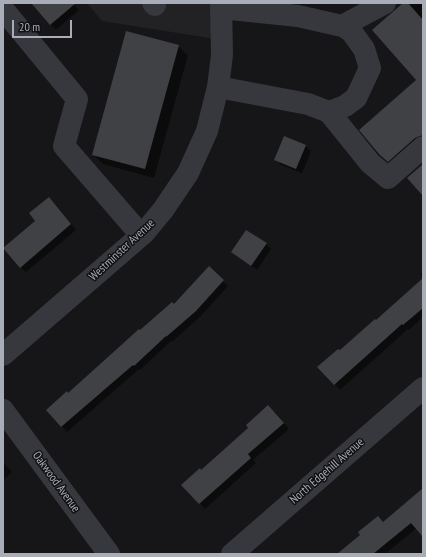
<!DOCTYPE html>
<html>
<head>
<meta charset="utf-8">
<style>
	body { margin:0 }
	#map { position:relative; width:426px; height:557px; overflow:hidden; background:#161618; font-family:"PT Sans Narrow",sans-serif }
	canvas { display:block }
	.frame { position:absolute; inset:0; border:4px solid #a8adb8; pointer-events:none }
	.scale { position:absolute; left:12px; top:20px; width:60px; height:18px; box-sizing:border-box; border:2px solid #a8adb8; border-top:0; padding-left:5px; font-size:12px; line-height:14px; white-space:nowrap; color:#a8adb8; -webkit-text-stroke:3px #111113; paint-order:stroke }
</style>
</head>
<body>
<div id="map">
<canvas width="426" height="557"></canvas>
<div class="frame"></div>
<div class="scale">20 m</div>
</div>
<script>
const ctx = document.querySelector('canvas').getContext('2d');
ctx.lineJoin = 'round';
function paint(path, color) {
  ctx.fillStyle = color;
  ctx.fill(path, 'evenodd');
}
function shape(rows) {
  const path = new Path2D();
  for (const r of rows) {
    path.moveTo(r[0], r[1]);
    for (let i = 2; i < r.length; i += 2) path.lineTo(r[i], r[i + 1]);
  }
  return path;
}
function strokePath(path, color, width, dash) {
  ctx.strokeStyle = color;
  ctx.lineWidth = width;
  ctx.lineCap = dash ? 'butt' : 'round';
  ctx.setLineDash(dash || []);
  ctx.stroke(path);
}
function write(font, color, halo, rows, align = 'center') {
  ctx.font = font + ' "PT Sans Narrow",sans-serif';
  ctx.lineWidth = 3;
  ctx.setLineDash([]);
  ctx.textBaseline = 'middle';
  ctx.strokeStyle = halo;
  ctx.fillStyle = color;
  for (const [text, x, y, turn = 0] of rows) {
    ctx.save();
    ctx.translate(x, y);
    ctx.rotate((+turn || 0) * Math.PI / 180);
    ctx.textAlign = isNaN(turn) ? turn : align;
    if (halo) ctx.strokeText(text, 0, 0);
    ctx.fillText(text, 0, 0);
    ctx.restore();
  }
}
const built = shape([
	[87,3,221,3,222,40,102,21]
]);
const shadow = shape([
	[37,3,72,3,79,10,56,30,34,6],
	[404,3,423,3,423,85],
	[178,46,188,55,154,178,103,164,93,154],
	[423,95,423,145,396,168,388,162],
	[305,146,311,151,302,173,281,165,276,159],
	[54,203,76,230,26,272,20,267],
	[266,244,271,249,257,270,232,252],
	[209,268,228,286,201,316,172,342,171,341,140,370,139,369,67,432,47,410,68,394,140,332,175,305],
	[423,272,423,277,420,274],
	[423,280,423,317,409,330,408,329,340,390,319,367,340,352,376,321],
	[274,411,289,429,253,460,256,463,205,509,183,485],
	[3,462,12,472,3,480],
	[423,489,423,535,417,528,385,554,339,554,383,523]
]);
const building = shape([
	[31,3,76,3,50,25],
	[403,3,408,3,423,20,423,135,415,138,388,162,379,154,359,130,416,80,372,30],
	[126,31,179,45,145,169,92,155],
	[284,136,306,145,296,169,274,160],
	[423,164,423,196,407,178],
	[49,197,71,224,20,268,3,248,35,221,29,213],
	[246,230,267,243,251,266,231,252],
	[209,266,224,280,196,311,166,337,166,336,134,366,133,365,61,427,46,410,67,391,68,393,139,329,140,330,172,302,174,304],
	[423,278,423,308,403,325,402,324,334,385,317,367,338,349,340,350,375,319,376,320],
	[268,405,284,423,248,454,251,458,199,504,181,485,200,468,201,470,248,428,246,425],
	[423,488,423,537,411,523,373,554,337,554,360,535,358,532,378,516,383,522]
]);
const minor = shape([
	[153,3,155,5],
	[3,9,77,99,64,146,141,235],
	[342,26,385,3],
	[218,87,308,104,329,112,345,106,356,98,370,68,364,49,351,31,342,26,298,16,221,8],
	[329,112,370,163,388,178,423,147],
	[3,355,144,233,163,210,188,173,207,131,218,87,222,55,221,3],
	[3,410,109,554],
	[232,554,423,388]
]);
const streetNames = [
	["Westminster Avenue",122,250,-43],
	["North Edgehill Avenue",327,471,-41],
	["Oakwood Avenue",56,482,54]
];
paint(built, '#222225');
paint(shadow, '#0007');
paint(building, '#404145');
strokePath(minor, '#37383d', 22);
write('12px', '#a8adb8', '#111113', streetNames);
</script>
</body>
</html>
